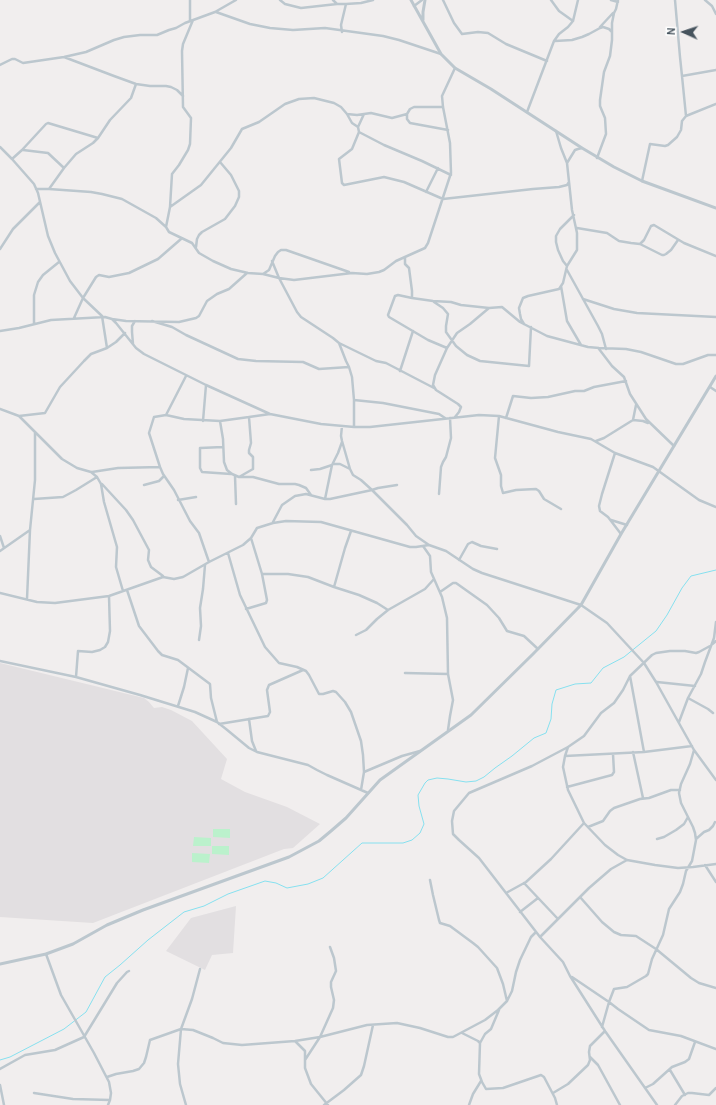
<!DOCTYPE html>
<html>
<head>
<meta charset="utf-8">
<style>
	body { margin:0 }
	#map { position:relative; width:716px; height:1105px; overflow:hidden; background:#f1eeee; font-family:Karla,sans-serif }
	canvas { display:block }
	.north { position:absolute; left:664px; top:12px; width:40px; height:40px; -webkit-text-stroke:3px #fff; paint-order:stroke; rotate:273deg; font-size:11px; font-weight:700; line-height:16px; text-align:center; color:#46535d }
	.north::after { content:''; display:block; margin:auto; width:14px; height:18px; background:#46535d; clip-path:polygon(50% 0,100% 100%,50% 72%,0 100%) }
</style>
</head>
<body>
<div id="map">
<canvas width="716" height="1105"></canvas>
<div class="north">N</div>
</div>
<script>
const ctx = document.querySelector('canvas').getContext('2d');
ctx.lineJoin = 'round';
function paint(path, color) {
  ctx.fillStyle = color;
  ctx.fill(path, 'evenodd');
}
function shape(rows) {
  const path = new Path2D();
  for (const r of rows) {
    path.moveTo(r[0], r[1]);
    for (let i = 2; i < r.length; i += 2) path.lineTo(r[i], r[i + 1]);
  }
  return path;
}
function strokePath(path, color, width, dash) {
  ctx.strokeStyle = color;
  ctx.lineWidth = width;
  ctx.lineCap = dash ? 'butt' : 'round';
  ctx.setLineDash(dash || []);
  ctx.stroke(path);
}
const education = shape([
	[0,663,144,698,149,702,154,708,162,707,171,710,192,721,227,759,221,779,245,792,287,807,320,824,293,848,284,849,93,923,0,917],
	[236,906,233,953,212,955,205,970,166,951,191,918]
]);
const green = shape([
	[213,829,230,829,230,838,213,837],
	[194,837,211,838,211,846,193,846],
	[212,846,229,846,229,855,212,854],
	[192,853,210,854,209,863,192,862]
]);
const stream = shape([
	[0,1060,10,1057,64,1029,86,1012,105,977,120,965,148,940,184,912,204,906,228,894,265,881,276,883,287,888,308,884,323,878,362,843,403,843,412,840,420,833,424,824,419,806,418,795,425,783,428,780,437,778,448,779,466,782,476,781,484,777,495,768,512,756,534,738,546,733,551,719,552,704,556,690,575,684,591,683,603,668,624,657,656,631,667,615,682,588,691,576,716,570]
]);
const minor = shape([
	[190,0,190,21],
	[280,0,285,4,301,8,337,4],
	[333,0,337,4,346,4,341,25,342,32],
	[443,0,454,23,462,34,478,32,488,33,506,44,547,61],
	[611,0,618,2],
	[675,0,680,57,682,76],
	[705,0,712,6,716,14],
	[346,4,361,3,373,0],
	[414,6,422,0],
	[216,12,250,24,270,28,293,30,325,28,383,36,399,40,441,54],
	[573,21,578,0],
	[600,27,613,13],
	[555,41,572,40,582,37,589,34,600,28,603,27,609,29,612,32],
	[64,57,114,76,136,84,150,86,166,86,171,87,177,90,183,96],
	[0,65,12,59,15,59,23,63,64,57,86,52,114,40,124,37,140,35,157,35,169,30,176,28,185,23,215,12,236,0],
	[527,112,554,41,559,34,568,27,573,21,559,11,551,0],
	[347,114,352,123,358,127,359,132,384,145,422,161,451,175],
	[407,114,407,119,410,123,448,130],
	[686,116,682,76,716,70],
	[358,127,364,114],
	[359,132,352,149,339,159,342,183,344,185,384,177,404,182,443,199,533,189,559,187,567,185,569,182],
	[0,147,12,159,34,184,38,193,48,236,55,253,70,281,83,298,102,316,107,348],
	[23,150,48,153,64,168],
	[597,158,606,134,605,118,600,106,600,100,604,72,610,56,612,40,612,23,614,13,616,9,618,0],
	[12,159,22,150,46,124,48,123,98,138],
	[567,163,575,150,578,149,582,148],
	[642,181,650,144,665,146,668,145,677,137,681,130,682,121,686,116,716,104],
	[36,189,49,189,91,192,102,194,122,199,156,218,166,227,169,232,192,243,199,253,213,261,231,269,248,273,263,274,279,278,294,280,352,273,367,274,379,272,384,270,396,261,425,248,428,243,451,173,450,143,443,107,442,96,455,68],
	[49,189,64,168,76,154,93,143,98,138,110,120,131,98,136,84],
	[426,192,438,168],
	[170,207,201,185,231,148,242,129,259,122,285,104,299,99,314,98,334,103,341,107,347,114,357,115,371,113,392,118,407,114,410,109,414,107,443,107],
	[166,227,170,207,172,174,179,165,188,150,190,144,191,118,183,107,182,51,183,44,193,20],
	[577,228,607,233,619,241,631,243,640,244,644,240,651,226,654,225,684,243,716,256],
	[640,244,662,255,664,255,666,254,671,250,678,240],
	[196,247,197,239,199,235,202,232,225,219,235,206,239,197,239,191,231,175,220,162],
	[0,249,13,229,40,202],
	[405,258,405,264,409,268,412,291,412,298,433,301,451,302,461,305,489,308,502,307,520,322,547,336,588,347,599,348,626,349,641,352,676,364,683,364,708,355,716,355],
	[272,261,279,278,297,312,301,317,333,338,339,343,346,361,349,367,352,377,354,400,354,427],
	[567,266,563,261,558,250,556,242,556,236,560,229,574,215],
	[567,270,598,326,602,334,606,349],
	[263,274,269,270,275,256,278,252,281,250,286,250,349,272],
	[561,286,567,321,581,345],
	[412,298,398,295,395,296,388,315,389,317,428,340,447,348],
	[583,299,614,309,637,313,716,317],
	[434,302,443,308,448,314,446,326,446,332,456,346,467,355,480,361,529,366,531,327],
	[74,318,83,298,96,277,99,275,109,277,129,273,158,259,181,239],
	[112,319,126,321,179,322,196,318,199,316,207,301,217,294,229,289,247,273],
	[152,321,172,327,186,335,238,359,256,361,303,362,319,369,349,367],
	[34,324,34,295,38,282,43,275,59,262],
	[524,324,521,319,520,314,519,308,523,298,528,296,559,289,563,283,567,266,577,250,577,233,572,210,567,163,561,148,556,131],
	[0,331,19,328,51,320,105,317,112,319,116,323,136,348,144,354,206,385,270,414,321,424,354,427,370,427,479,415,499,416,558,432,591,439,615,453,653,467,699,500,716,507],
	[339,343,376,361,386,363,434,388],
	[133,344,132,332,132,326,135,321],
	[599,349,612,366,624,377,630,394,646,419,674,446],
	[400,371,413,331],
	[710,387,716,391],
	[354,400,383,403,439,414,445,418],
	[0,409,19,416,62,459,77,468,91,472,97,477,101,484,104,502,117,547,116,567,123,591],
	[166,415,186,376],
	[19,416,45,413,60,387,84,361,91,354,107,348,116,342,125,333],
	[499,416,495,458,501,475,501,486,503,493,516,490,536,489,539,491,544,499,561,509],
	[249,417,270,414],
	[455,417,459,412,461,407,458,404,436,390,433,385,435,375,447,348,457,333,470,324,489,308],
	[506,418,513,396,531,398,548,397,575,391,584,391,594,387,626,381],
	[633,420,643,421,648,423],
	[203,421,206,385],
	[220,421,223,439,224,462,227,470,232,474,239,477,253,477,279,484,295,484,299,485,306,488,311,495],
	[342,426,341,436,342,441,350,469,353,475,361,480,372,490,407,525,416,536,429,545],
	[596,441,604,438,633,420,636,405],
	[223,447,200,448,200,468,202,472,231,474],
	[615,453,602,494,599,506,600,511,608,517,621,534],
	[333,464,340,464,350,469],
	[311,470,320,469,332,465],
	[92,472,118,468,160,467],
	[235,476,236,504],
	[102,484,126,510,133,520,149,550,148,560,151,567,163,576],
	[144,485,159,481,164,476],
	[439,494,441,467,443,462,446,457,451,438,450,418],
	[34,499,63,497,76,490,97,477],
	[325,499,332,465,338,453,342,442],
	[178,500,196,497],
	[611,520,627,525],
	[273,522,282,505,295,496,306,494,325,499,330,499,372,490,378,488,397,485],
	[0,536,4,548],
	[251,538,262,574,288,574,308,577,334,587,359,595,377,603,388,610],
	[423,546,430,556,431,572,442,597,447,618,448,674,453,700,450,716,448,730],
	[0,551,30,530],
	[228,553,240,595,265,647,279,663,297,667,306,671,309,675,319,694,323,694,333,691,336,692,345,702,351,712,361,741,363,755,364,772,361,790],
	[459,560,468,544,472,542,481,546,497,549],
	[209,562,199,533,190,521,174,490,163,474,160,467,149,433,154,417,166,415,184,419,220,421,249,417,251,443,249,450,249,453,253,457,253,469,239,477],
	[334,587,345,548,351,531],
	[127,590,139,626,158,651,162,655,178,660,210,684,211,698,217,722],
	[440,592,453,583,456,583,487,605,499,618,507,631,524,636,538,649],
	[0,593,37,602,55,603,109,596,163,577,174,579,183,577,209,562,243,545,251,538,257,528,273,523,286,521,321,522,410,547,416,547,429,545,446,551,473,569,482,573,581,605,607,623,644,663,656,682,694,750,716,780],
	[27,599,30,530,35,480,35,433],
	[246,609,266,603,267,600,262,574],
	[356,635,366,630,377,619,388,610,425,589,434,579],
	[199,640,201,626,200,608,203,589,205,565],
	[0,661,76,677,140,695,195,712,217,722,226,729,249,748,257,752,308,765,317,770,327,775,368,793],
	[405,673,448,674],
	[630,676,644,752],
	[76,677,78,651,92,652,100,650,105,647,108,642,110,631,109,596],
	[657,682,695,686],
	[688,698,708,709,713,713],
	[178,706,184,687,188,668],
	[249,719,252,741,256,751],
	[679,722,688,698,701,674,705,662,714,638,716,622],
	[219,724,268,716,270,712,267,690,269,685,303,670],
	[568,747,565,756,563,767,568,790,584,823,605,845,618,855,627,860],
	[633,752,643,798],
	[565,756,644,752,692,746],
	[364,772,402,756,420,751],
	[567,787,612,775,614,772,613,754],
	[588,827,603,821,610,811,614,808,640,799,649,798,671,790,680,790],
	[657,839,664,837,676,830,684,824,688,817],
	[696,839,704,832,709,830,713,826,715,822],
	[705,865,716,882],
	[430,880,433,895,439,920,440,923,450,926,473,943,478,947,497,968,503,984,507,1001],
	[524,883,558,919],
	[506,893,526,882,551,859,584,823],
	[580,897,602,922,614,932,621,935,636,936,656,949,691,978,699,983,716,988],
	[520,912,538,898],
	[540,937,589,888,611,869,627,860,655,865,678,868,693,867,716,864],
	[46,954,61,995,94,1053,109,1082,111,1093,110,1100,108,1105],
	[572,977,609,1002,618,1009,649,1030,681,1036,716,1049],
	[602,1027,609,1002,614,989,627,987,646,976,648,974,652,959,663,935,669,909,680,892,683,884,686,871,692,861,696,840,695,833,693,827,681,803,679,793,681,784,690,764,694,750],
	[462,1033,478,1041,480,1043,479,1074,482,1082,486,1089,503,1088,541,1075,544,1077,555,1098,557,1105],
	[295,1041,305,1051,305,1068,311,1084,328,1105],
	[480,1043,485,1034,491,1029,499,1010],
	[590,1057,598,1065,620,1105],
	[305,1060,320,1037,333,1008,334,1000,331,987,331,982,336,971,334,958,330,947],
	[0,1069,25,1055,55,1050,84,1037,117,983,127,972,129,971],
	[670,1070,685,1095],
	[107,1077,116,1074,133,1071,139,1069,144,1063,146,1057,150,1040,181,1029,193,1030,213,1038,223,1043,242,1045,295,1041,320,1037,367,1025,397,1023,420,1028,448,1037,453,1037,485,1020,498,1010,507,1001,512,991,516,972,520,960,531,937,536,932],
	[0,1085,4,1105],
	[645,1088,653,1084,672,1067,685,1062,689,1059,695,1042],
	[34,1093,73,1099,110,1100],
	[553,1093,568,1084,588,1065,590,1060,589,1052,590,1046,605,1031],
	[186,1105,180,1084,178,1064,181,1029,192,999,200,969],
	[324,1105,344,1090,361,1075,364,1066,373,1025],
	[469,1105,473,1094,481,1081],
	[657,1105,605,1031,570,976,563,962,540,937,479,858,459,840,453,834,452,821,454,811,469,793,532,766,568,747,584,736,601,713,614,703,623,690,630,676,652,655,656,653,670,651,685,651,696,653,699,652,710,646,716,641],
	[675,1105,682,1096,688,1093,692,1093,709,1095,716,1088]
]);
const tertiary = shape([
	[411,0,441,54,455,68,491,89,582,148,614,167,642,181,716,208],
	[423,20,423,12,425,0],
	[0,964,46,954,73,944,107,925,143,910,289,857,319,841,331,831,346,818,380,780,471,715,533,654,581,605,621,534,716,376]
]);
paint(education, '#e2dfe1');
paint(green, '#bbf1cc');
strokePath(stream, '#86e0ef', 1);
strokePath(minor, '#bcc7ce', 2.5);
strokePath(tertiary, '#bcc7ce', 3);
</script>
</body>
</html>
